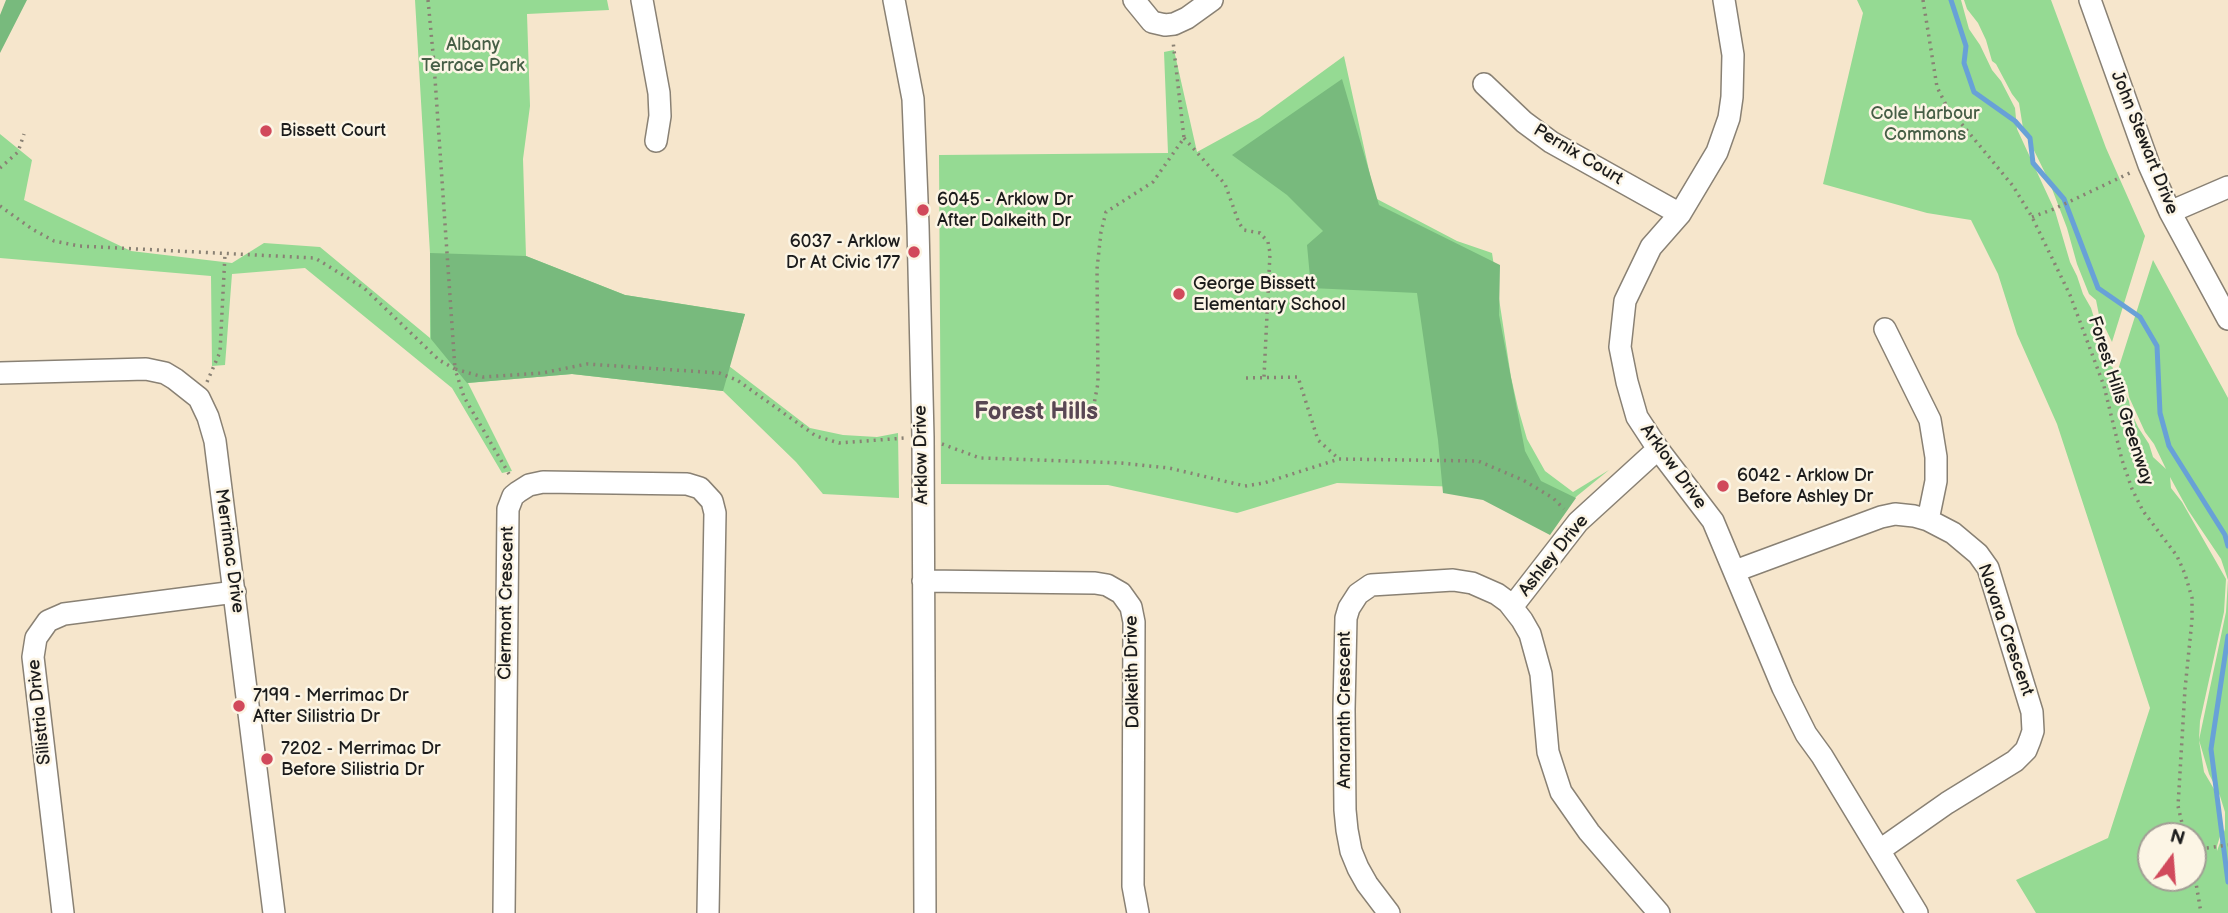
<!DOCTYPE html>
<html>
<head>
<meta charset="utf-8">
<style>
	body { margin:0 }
	#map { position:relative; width:2228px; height:913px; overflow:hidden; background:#f6e6cc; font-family:"Balsamiq Sans",sans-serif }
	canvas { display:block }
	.north { position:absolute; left:2137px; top:822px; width:70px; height:70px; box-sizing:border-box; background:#fcf5e5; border:2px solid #a29e95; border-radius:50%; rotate:16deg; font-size:19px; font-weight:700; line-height:28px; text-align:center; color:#1c1c1c }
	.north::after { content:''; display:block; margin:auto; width:24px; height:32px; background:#d1495b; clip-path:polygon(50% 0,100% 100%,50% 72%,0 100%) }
</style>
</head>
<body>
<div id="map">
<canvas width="2228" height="913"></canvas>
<div class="north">N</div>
</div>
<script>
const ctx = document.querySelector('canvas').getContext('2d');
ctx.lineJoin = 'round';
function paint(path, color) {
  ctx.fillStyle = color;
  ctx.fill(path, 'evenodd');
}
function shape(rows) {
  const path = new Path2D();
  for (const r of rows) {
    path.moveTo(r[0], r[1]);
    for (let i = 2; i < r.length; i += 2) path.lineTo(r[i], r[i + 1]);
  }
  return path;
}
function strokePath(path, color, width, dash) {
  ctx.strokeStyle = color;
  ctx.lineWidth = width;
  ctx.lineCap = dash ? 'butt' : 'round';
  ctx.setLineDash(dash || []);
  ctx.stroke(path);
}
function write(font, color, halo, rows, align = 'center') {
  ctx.font = font + ' "Balsamiq Sans",sans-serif';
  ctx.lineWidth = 5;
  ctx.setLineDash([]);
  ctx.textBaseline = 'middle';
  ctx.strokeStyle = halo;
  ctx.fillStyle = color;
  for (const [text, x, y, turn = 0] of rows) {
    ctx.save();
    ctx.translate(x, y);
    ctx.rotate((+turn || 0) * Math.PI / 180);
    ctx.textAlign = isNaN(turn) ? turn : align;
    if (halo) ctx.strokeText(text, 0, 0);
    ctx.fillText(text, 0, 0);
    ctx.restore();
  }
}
const green = shape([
	[415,0,607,0,609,10,527,14,530,106,523,159,526,256,625,295,745,314,729,366,810,428,843,435,877,437,898,433,899,498,823,494,796,462,723,391,572,374,468,383,512,471,502,473,452,388,305,268,232,274,225,365,212,366,211,276,0,258,0,134,32,160,24,200,131,251,232,263,264,243,320,247,430,338,430,253],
	[1857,0,1961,0,1969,29,1980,45,1992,70,2001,81,2015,108,2017,129,2055,211,2070,262,2077,276,2083,294,2091,308,2099,334,2116,376,2153,260,2228,398,2228,913,2036,913,2016,880,2108,838,2150,708,2057,424,2017,334,1998,274,1971,220,1927,213,1823,184,1863,13],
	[2118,380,2127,385,2129,397,2145,432,2154,444,2166,469,2153,457,2149,444,2138,427,2131,412,2129,401],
	[2170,477,2188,510,2221,559,2228,580,2226,612,2199,740,2200,721,2224,612,2226,579,2182,502,2171,488],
	[2199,740,2209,774,2220,796,2225,812,2225,829,2217,851,2217,846,2222,830,2221,815,2214,789,2204,772],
	[2151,836,2193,836,2193,878,2151,878],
	[1964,0,2051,0,2106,148,2145,236,2112,342,2099,315,2096,300,2089,294,2077,264,2067,228,2049,181,2023,128,2019,103,2012,94,1996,64,1992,61,1986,40,1978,23,1967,9],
	[1174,50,1197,152,1259,118,1344,56,1375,198,1457,241,1492,253,1511,377,1518,408,1527,439,1545,471,1573,492,1609,470,1577,496,1553,522,1463,487,1337,483,1237,513,1108,485,941,484,939,155,1168,153,1164,52]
]);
const forest = shape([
	[6,0,27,0,0,53,0,15],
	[1342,79,1379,205,1500,265,1499,315,1525,451,1541,481,1576,498,1550,535,1483,500,1443,493,1438,440,1417,293,1311,288,1307,245,1323,231,1287,195,1232,155],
	[430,253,526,256,625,295,745,314,723,391,572,374,467,383,431,339]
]);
const stream = shape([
	[1951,0,1966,46,1964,63,1974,92,2015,121,2030,138,2033,163,2064,199,2098,288,2140,317,2157,346,2160,413,2169,446,2225,535,2228,546],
	[2228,636,2211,749,2228,882]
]);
const path = shape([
	[428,0,434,64,455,369],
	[1923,0,1937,87,1946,105,2013,186,2032,217,2070,295,2104,386,2122,460,2132,489,2143,511,2177,556,2185,574,2192,598,2192,620,2185,689,2178,806,2185,836],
	[1184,138,1225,184,1239,223,1244,230,1260,233,1268,242,1270,253,1264,377],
	[0,168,18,152,24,134],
	[0,206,32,229,54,241,79,246,315,258,364,288,439,360,455,369],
	[2032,217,2054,209,2132,172],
	[1246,378,1298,377,1318,440,1339,459],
	[207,382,220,352,225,254],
	[1092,415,1098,383,1097,269,1101,232,1106,212,1153,182,1184,138,1173,41],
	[942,444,980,458,1121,463,1169,468,1245,486,1264,483,1339,459,1478,461,1523,480,1553,498,1564,509],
	[509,474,464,397,455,369,483,377,542,373,587,364,719,373,737,380,816,436,839,443,905,438],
	[2193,850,2228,845],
	[2193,865,2201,913]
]);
const minor = shape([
	[642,0,659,93,660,116,656,141],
	[894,0,913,99,918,226,923,437,925,913],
	[1134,0,1152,22,1165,25,1174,24,1187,18,1212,0],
	[1724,0,1733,55,1732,97,1729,118,1717,152,1680,214,1651,247,1625,301,1620,347,1627,382,1637,417,1658,449,1713,521,1783,688,1806,734,1822,756,1917,913],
	[2090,0,2149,165,2170,212,2228,319],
	[1484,84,1524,122,1551,142,1680,214],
	[2170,212,2228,187],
	[1885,329,1930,420,1936,457,1936,481,1928,520],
	[0,373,146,369,165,373,175,379,199,398,208,417,215,441,274,913],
	[1735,571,1881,517,1895,514,1914,516,1928,520,1953,533,1978,554,1988,568,2032,712,2033,731,2030,740,2026,750,2015,761,1947,803,1880,850],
	[923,581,1095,583,1107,585,1121,593,1131,607,1134,622,1133,886,1138,913],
	[1512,607,1578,522,1658,449],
	[63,913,33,657,36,638,48,621,64,614,235,592],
	[504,913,508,509,513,496,518,492,529,485,543,482,687,484,700,488,712,501,715,513,708,913],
	[1389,913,1367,884,1358,868,1351,851,1347,830,1345,810,1344,709,1346,618,1349,608,1358,594,1371,585,1453,580,1472,583,1497,594,1508,602,1522,620,1530,634,1541,674,1548,752,1561,792,1589,832,1659,913]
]);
const markers = [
	[266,131,7,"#d1495b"],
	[923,210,7,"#d1495b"],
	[914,252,7,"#d1495b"],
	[1179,294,7,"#d1495b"],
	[1723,486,7,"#d1495b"],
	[239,706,7,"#d1495b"],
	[267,759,7,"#d1495b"]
];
const parkNames = [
	["Albany",473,45],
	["Terrace Park",473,66],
	["Cole Harbour",1925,114],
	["Commons",1925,135]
];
const poiNames = [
	["Bissett Court",280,131],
	["6045 - Arklow Dr",937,200],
	["After Dalkeith Dr",937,221],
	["6037 - Arklow",900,242,"right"],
	["Dr At Civic 177",900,263,"right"],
	["George Bissett",1193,284],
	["Elementary School",1193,305],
	["6042 - Arklow Dr",1737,476],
	["Before Ashley Dr",1737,497],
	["7199 - Merrimac Dr",253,696],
	["After Silistria Dr",253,717],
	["7202 - Merrimac Dr",281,749],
	["Before Silistria Dr",281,770]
];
const streetNames = [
	["John Stewart Drive",2144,143,68],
	["Pernix Court",1578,155,31],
	["Forest Hills Greenway",2120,401,72],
	["Arklow Drive",922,455,-91],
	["Arklow Drive",1673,467,54],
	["Merrimac Drive",229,551,82],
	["Ashley Drive",1554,556,-51],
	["Clermont Crescent",507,603,-89],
	["Navara Crescent",2005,630,71],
	["Dalkeith Drive",1133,672,-91],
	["Amaranth Crescent",1345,710,-90],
	["Silistria Drive",40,712,-96]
];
const districtNames = [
	["Forest Hills",1036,413]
];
paint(green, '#95da93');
paint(forest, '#78ba7d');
strokePath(stream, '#68a1d7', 5);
strokePath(minor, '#898174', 24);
strokePath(path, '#898174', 3.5, [2, 5]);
strokePath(minor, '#fff', 21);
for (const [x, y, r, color] of markers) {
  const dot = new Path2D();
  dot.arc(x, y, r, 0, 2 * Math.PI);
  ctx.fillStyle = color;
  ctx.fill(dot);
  strokePath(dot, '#fcf5e5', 2.5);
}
write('18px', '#465e46', '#fcf5e5', parkNames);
write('18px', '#1c1c1c', '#fcf5e5', poiNames, 'left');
write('18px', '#1c1c1c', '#fcf5e5', streetNames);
write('bold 24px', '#594754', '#fcf5e5', districtNames);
</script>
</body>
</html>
